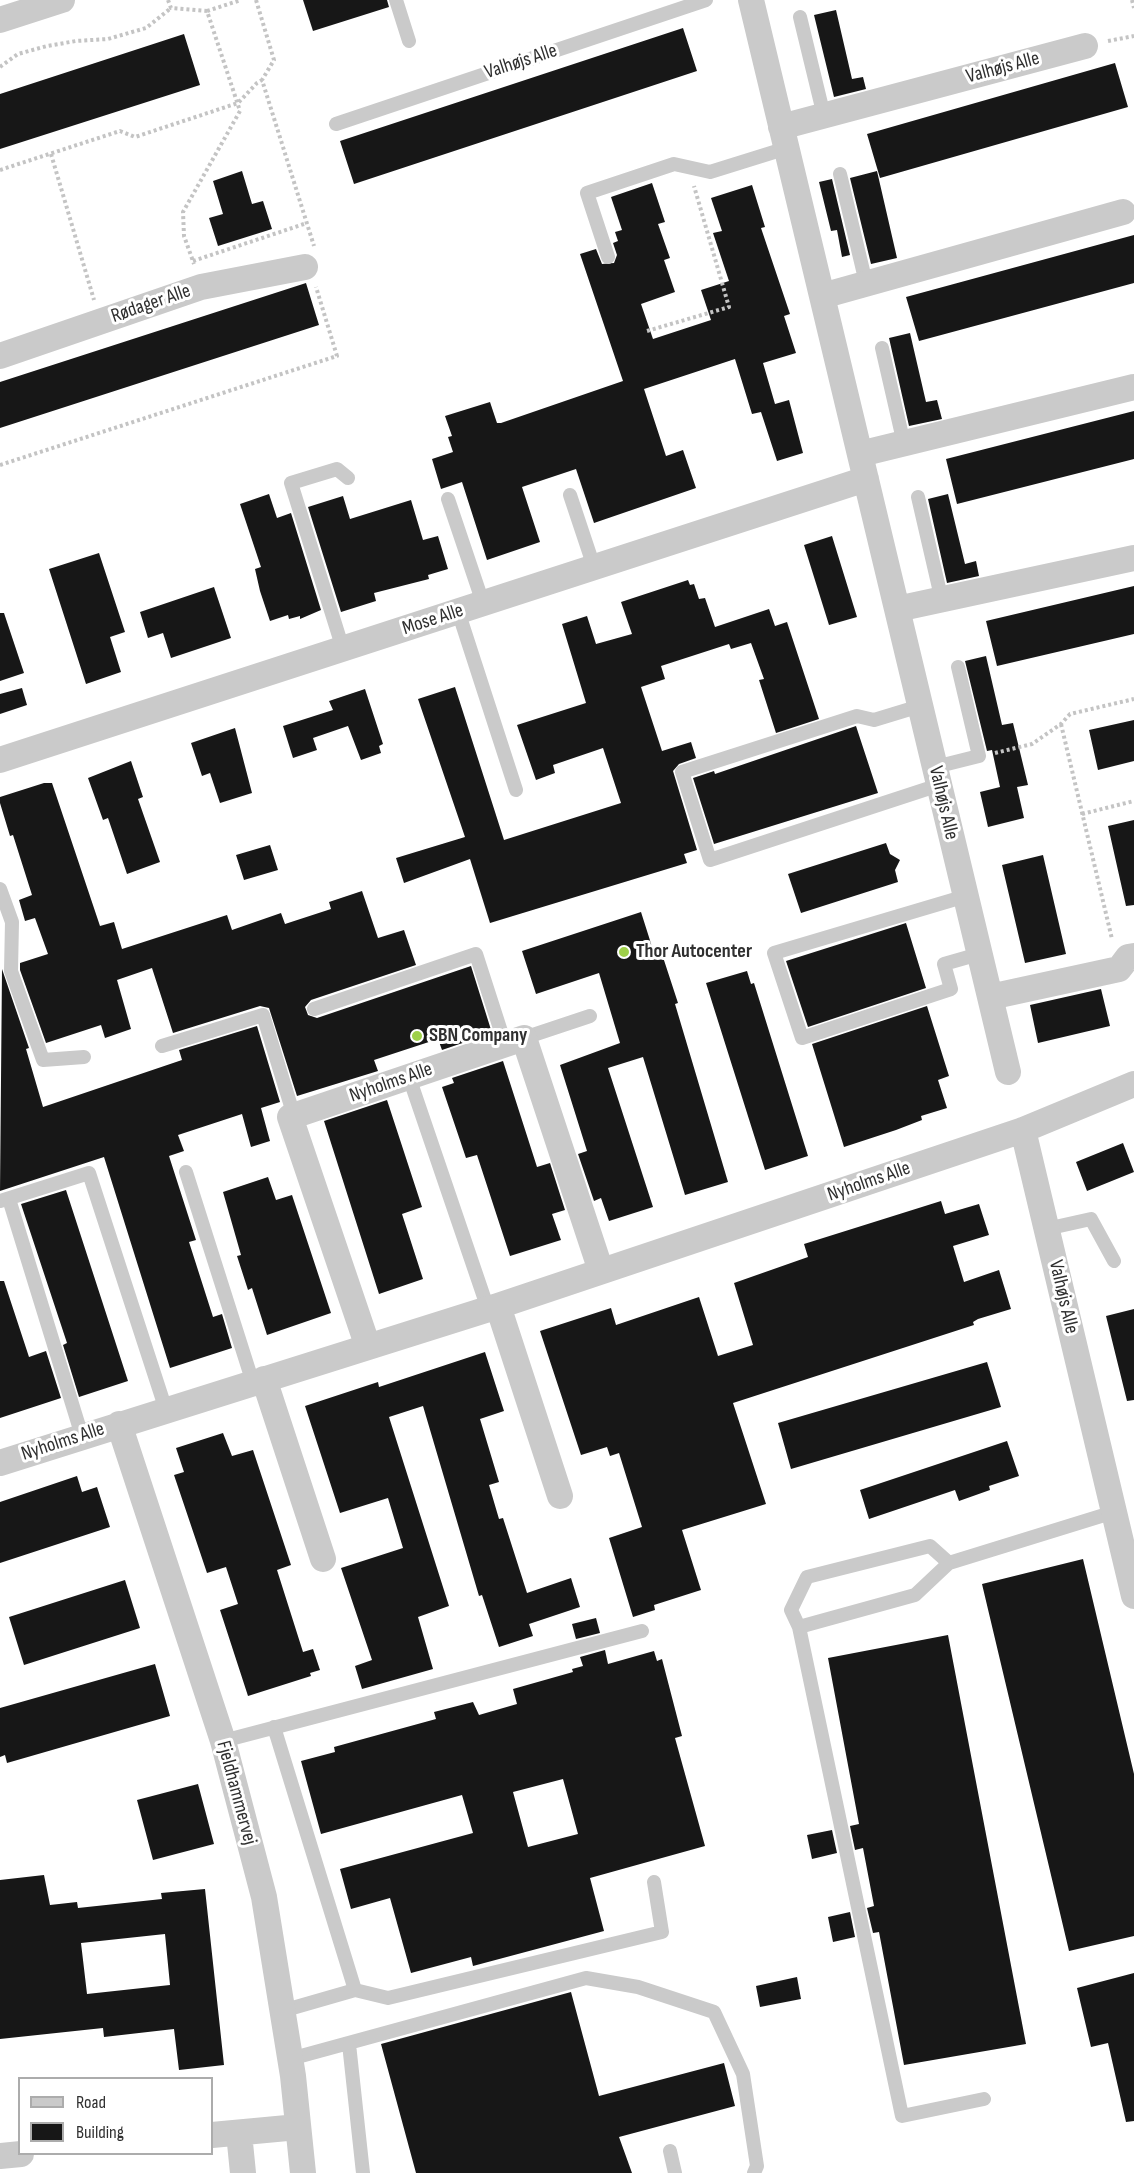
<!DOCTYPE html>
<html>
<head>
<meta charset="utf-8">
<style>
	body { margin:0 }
	#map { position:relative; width:1134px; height:2173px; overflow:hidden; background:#fff; font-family:"Sofia Sans Condensed",sans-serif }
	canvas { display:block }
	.legend { position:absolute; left:18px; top:2077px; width:195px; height:78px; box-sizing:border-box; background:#fff; border:2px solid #acacac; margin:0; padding:8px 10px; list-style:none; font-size:18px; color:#303030 }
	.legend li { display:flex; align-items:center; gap:12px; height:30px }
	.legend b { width:30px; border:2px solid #acacac }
</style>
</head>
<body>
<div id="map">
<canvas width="1134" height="2173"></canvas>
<ul class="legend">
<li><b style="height:8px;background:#cacaca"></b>Road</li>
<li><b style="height:16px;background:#171717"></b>Building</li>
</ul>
</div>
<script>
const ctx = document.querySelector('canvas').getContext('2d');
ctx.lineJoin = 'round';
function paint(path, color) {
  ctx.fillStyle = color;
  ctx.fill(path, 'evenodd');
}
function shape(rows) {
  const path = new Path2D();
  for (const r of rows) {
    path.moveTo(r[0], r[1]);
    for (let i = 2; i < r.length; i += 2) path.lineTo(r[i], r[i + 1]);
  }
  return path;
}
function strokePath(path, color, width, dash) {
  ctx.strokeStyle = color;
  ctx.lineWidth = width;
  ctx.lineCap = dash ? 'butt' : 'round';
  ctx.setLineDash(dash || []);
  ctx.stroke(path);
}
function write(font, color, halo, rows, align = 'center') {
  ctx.font = font + ' "Sofia Sans Condensed",sans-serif';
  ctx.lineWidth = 6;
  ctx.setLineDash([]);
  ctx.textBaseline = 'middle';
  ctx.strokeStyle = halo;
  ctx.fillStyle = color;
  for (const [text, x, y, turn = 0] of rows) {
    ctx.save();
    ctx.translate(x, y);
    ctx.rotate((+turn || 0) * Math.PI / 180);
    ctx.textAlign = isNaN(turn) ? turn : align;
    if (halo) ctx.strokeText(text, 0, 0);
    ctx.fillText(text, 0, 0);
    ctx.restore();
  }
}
const building = shape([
	[303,0,387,0,389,7,313,31],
	[836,10,852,79,863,77,866,89,834,97,814,15],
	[683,28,697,71,354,184,340,141],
	[184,34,200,85,0,149,0,94],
	[1115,63,1128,107,880,178,867,134],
	[242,171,252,204,263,201,272,229,218,246,209,218,223,214,213,181],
	[877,171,897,258,871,264,850,178],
	[832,179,850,255,842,257,837,230,831,231,819,182],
	[652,183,665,222,658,224,670,258,664,260,675,292,641,304,653,339,711,320,701,290,729,281,713,233,722,231,711,198,752,185,765,227,761,228,790,314,784,316,796,353,763,363,775,404,789,400,803,453,777,461,761,412,752,414,735,359,644,389,666,456,683,450,696,488,594,523,576,469,522,487,540,542,487,560,462,482,441,489,432,459,453,452,448,437,452,436,445,416,490,402,497,423,501,423,623,381,580,254,596,249,602,264,614,263,617,255,613,243,618,241,615,232,622,230,611,197],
	[1134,235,1134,283,919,341,906,297],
	[306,283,319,325,0,428,0,382],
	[910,333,926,402,937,400,942,419,909,426,889,338],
	[1134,411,1134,459,957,504,946,459],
	[269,494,277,518,291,513,321,610,300,619,300,616,289,619,288,615,270,621,260,591,255,569,261,567,240,504],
	[948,494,965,564,976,561,979,576,947,583,928,499],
	[343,496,350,519,411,500,423,540,438,536,448,569,428,575,429,579,374,593,376,601,341,612,308,507],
	[832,536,857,617,829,625,804,545],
	[99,553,125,632,110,637,121,672,86,684,49,569],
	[688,580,690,585,694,584,699,599,705,598,715,627,769,609,775,626,787,622,819,719,776,733,759,680,764,679,751,643,731,649,729,644,661,666,665,679,641,687,662,751,691,742,696,758,679,764,673,771,697,850,684,854,687,863,490,923,470,859,404,883,396,858,465,837,418,699,455,687,504,840,621,803,603,748,553,765,555,773,536,780,517,725,586,703,562,624,587,616,596,644,632,634,621,602],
	[1134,586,1134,634,997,666,986,621],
	[214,587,231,638,171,658,163,633,148,638,140,612],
	[0,613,4,613,24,673,0,681],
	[986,656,1002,725,1013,723,1028,785,1017,787,1024,818,988,827,980,792,1000,787,992,750,987,751,965,661],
	[22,688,27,705,0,714,0,694],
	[365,689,383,744,379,746,381,753,361,760,348,726,313,738,317,750,293,758,283,726,333,710,329,701],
	[1134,720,1134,761,1098,770,1089,730],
	[856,726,878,793,714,844,693,778,714,771,715,774],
	[235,728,252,793,220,803,210,773,202,776,191,743],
	[131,761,143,797,138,799,160,862,127,874,108,818,103,820,88,778],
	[44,783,52,783,100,926,114,922,122,949,227,915,232,930,281,913,285,924,331,909,329,902,362,891,378,938,404,930,416,965,311,1000,305,1007,308,1015,317,1018,471,966,492,1033,442,1050,438,1039,374,1060,378,1071,297,1096,269,1008,260,1006,173,1033,152,968,117,980,131,1029,105,1038,101,1025,46,1043,20,970,20,963,48,954,35,918,25,921,19,900,32,895,13,835,10,836,0,803,0,797],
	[1134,820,1134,905,1126,906,1108,826],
	[886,843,890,854,900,860,895,870,898,882,801,913,788,874],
	[270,845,278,870,244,880,236,855],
	[1043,855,1066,954,1025,963,1002,865],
	[641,912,654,953,661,951,678,1003,675,1004,728,1182,685,1195,643,1057,608,1068,653,1207,609,1221,601,1198,594,1201,578,1154,587,1151,560,1065,620,1043,599,973,536,994,522,951],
	[906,923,926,988,808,1027,786,961],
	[2,969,29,1048,26,1049,43,1107,182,1060,179,1050,257,1026,280,1102,261,1108,270,1141,251,1147,242,1114,178,1135,184,1151,169,1156,196,1240,189,1242,213,1317,222,1314,232,1348,170,1368,104,1157,0,1191],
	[747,971,751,984,754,983,808,1156,765,1170,706,983],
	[1101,989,1110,1026,1038,1043,1030,1005],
	[927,1006,949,1076,938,1080,947,1108,921,1116,922,1120,896,1130,844,1147,812,1044],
	[503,1061,537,1167,550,1163,565,1210,552,1214,561,1240,510,1256,477,1155,466,1158,442,1087,454,1083,452,1078],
	[387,1100,422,1207,402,1214,423,1279,379,1294,324,1121],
	[1123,1143,1134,1172,1087,1191,1076,1162],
	[268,1177,276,1200,292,1195,331,1313,267,1335,252,1288,248,1290,237,1256,241,1255,223,1192],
	[66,1190,128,1381,79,1397,63,1345,67,1343,21,1204],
	[941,1201,945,1214,979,1204,989,1235,953,1246,964,1282,999,1270,1011,1309,978,1319,973,1322,974,1325,733,1403,766,1504,682,1530,701,1590,654,1605,655,1610,633,1617,609,1538,642,1527,619,1453,610,1456,607,1447,581,1455,540,1331,611,1308,616,1325,699,1297,718,1356,753,1345,734,1283,808,1257,804,1244],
	[0,1281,4,1281,29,1357,46,1351,61,1398,0,1418],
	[1134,1309,1134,1400,1127,1401,1106,1316],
	[485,1352,504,1411,480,1419,499,1482,489,1485,499,1519,503,1518,527,1593,571,1578,580,1607,529,1624,533,1636,499,1647,482,1595,479,1596,423,1406,389,1417,449,1606,418,1617,433,1669,362,1689,355,1666,372,1660,341,1568,403,1548,388,1498,340,1513,305,1406,378,1382,379,1387],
	[987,1362,1001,1407,791,1469,778,1423],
	[223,1433,232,1456,253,1450,291,1565,277,1570,303,1652,313,1649,320,1670,310,1673,311,1676,248,1696,220,1610,238,1604,226,1567,207,1573,174,1475,184,1472,176,1448],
	[1007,1441,1019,1476,989,1486,990,1490,959,1501,955,1490,869,1519,860,1490],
	[77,1476,82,1492,97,1487,110,1527,0,1563,0,1502],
	[1083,1559,1134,1774,1134,1936,1069,1951,982,1584],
	[125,1580,140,1628,24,1665,9,1617],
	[596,1618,600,1633,576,1639,572,1624],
	[948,1635,1026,2044,904,2065,879,1932,873,1933,867,1908,874,1906,863,1848,855,1850,850,1826,859,1824,828,1658],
	[605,1650,608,1664,654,1651,657,1661,662,1659,682,1736,675,1738,705,1846,590,1878,604,1931,473,1966,471,1957,411,1973,390,1898,351,1909,340,1869,473,1833,462,1795,321,1834,301,1761,335,1752,334,1747,436,1719,434,1712,473,1702,479,1715,517,1704,513,1689,573,1672,572,1669,583,1666,580,1657],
	[563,1779,578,1834,528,1847,513,1792],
	[155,1664,170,1716,7,1763,5,1755,0,1757,0,1708],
	[198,1784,214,1844,153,1860,137,1800],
	[832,1830,837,1853,812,1859,807,1835],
	[44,1875,50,1905,77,1902,78,1908,162,1899,161,1893,205,1889,224,2065,179,2070,174,2029,104,2037,103,2028,0,2039,0,1880],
	[165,1934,170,1985,87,1994,81,1943],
	[850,1912,855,1937,833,1942,828,1917],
	[1134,1973,1134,2121,1126,2122,1108,2043,1091,2047,1077,1988],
	[797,1977,801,1999,760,2007,756,1986],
	[571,1992,599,2096,724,2063,735,2106,619,2137,632,2173,416,2173,381,2044]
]);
const path = shape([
	[168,0,171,8,207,11,240,111,183,212,184,236,194,264],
	[256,0,274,60,262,80,314,246],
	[1132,0,1134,8],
	[207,11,241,0],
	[1108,41,1134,36],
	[0,67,18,54,47,46,76,41,108,39,146,28,171,8],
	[51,154,94,300],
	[0,170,120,131,135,137,238,103,257,83,262,80],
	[193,261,307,223],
	[647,331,729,307,694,186],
	[0,465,337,356,316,287],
	[1061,724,1112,939],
	[995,753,1032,744,1061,724,1070,714,1134,699],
	[1082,814,1134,801]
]);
const service = shape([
	[396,0,409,41],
	[800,17,824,116],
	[336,124,706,0],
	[840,174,866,283],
	[608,257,587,193,674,164,710,172,787,148],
	[882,348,904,444],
	[570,495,594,567],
	[918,497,942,601],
	[448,499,483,603],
	[458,611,516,790],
	[343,649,291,483,337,469,348,478],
	[920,706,874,720,857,716,682,772,710,860,939,785],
	[935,767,979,756,958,667],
	[0,889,12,922,11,971,43,1060,84,1057],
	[966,896,774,953,802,1038,951,989,944,964,979,954],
	[314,1009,476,954,505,1044],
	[524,1038,590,1016],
	[162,1046,263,1015,294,1116],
	[409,1077,488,1309],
	[186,1172,253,1383],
	[9,1199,82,1436],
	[0,1201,89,1173,166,1410],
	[1046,1229,1091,1219,1114,1261],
	[949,1563,930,1546,807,1577,791,1610,799,1627,902,2116,984,2099],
	[799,1627,915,1595,949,1563,1114,1512],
	[274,1727,355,1990,282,2011],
	[223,1741,642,1631],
	[355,1990,388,1998,662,1932,654,1882],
	[349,2044,363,2173],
	[290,2059,586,1978,638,1987,714,2012,743,2074,757,2166,754,2173],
	[670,2151,675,2173]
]);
const minor = shape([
	[751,0,1008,1072],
	[0,20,62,0],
	[781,127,1085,46],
	[822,296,1123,212],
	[0,356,201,287,305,267],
	[860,454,1134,387],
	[897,609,1134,558],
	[0,760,866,479],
	[990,997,1119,969,1128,957,1134,956],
	[1023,1130,1134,1596],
	[498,1306,560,1496],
	[368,1347,290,1117,524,1038,601,1271],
	[264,1379,323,1559],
	[119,1424,223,1741,264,1897,293,2076,303,2173],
	[0,1463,498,1306,1023,1130,1134,1084],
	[239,2133,243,2173],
	[212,2135,298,2127],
	[0,2156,21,2154]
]);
const markers = [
	[624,952,6,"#9ed049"],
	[417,1036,6,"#9ed049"]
];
const streetNames = [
	["Valhøjs Alle",521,62,-18],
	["Valhøjs Alle",1003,68,-15],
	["Rødager Alle",151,304,-19],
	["Mose Alle",433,620,-18],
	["Valhøjs Alle",943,803,77],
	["Nyholms Alle",391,1083,-19],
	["Nyholms Alle",869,1182,-19],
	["Valhøjs Alle",1063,1297,77],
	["Nyholms Alle",63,1442,-18],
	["Fjeldhammervej",236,1793,75]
];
const poiNames = [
	["Thor Autocenter",636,952],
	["SBN Company",429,1036]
];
paint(building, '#171717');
strokePath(path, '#c4c4c4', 4, [3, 3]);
strokePath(service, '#cacaca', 14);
strokePath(minor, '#cacaca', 26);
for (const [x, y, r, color] of markers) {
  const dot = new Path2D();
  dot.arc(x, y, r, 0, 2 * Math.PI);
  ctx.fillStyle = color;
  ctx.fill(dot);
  strokePath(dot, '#fff', 2);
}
write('20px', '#303030', '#fff', streetNames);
write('bold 20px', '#303030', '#fff', poiNames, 'left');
</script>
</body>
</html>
